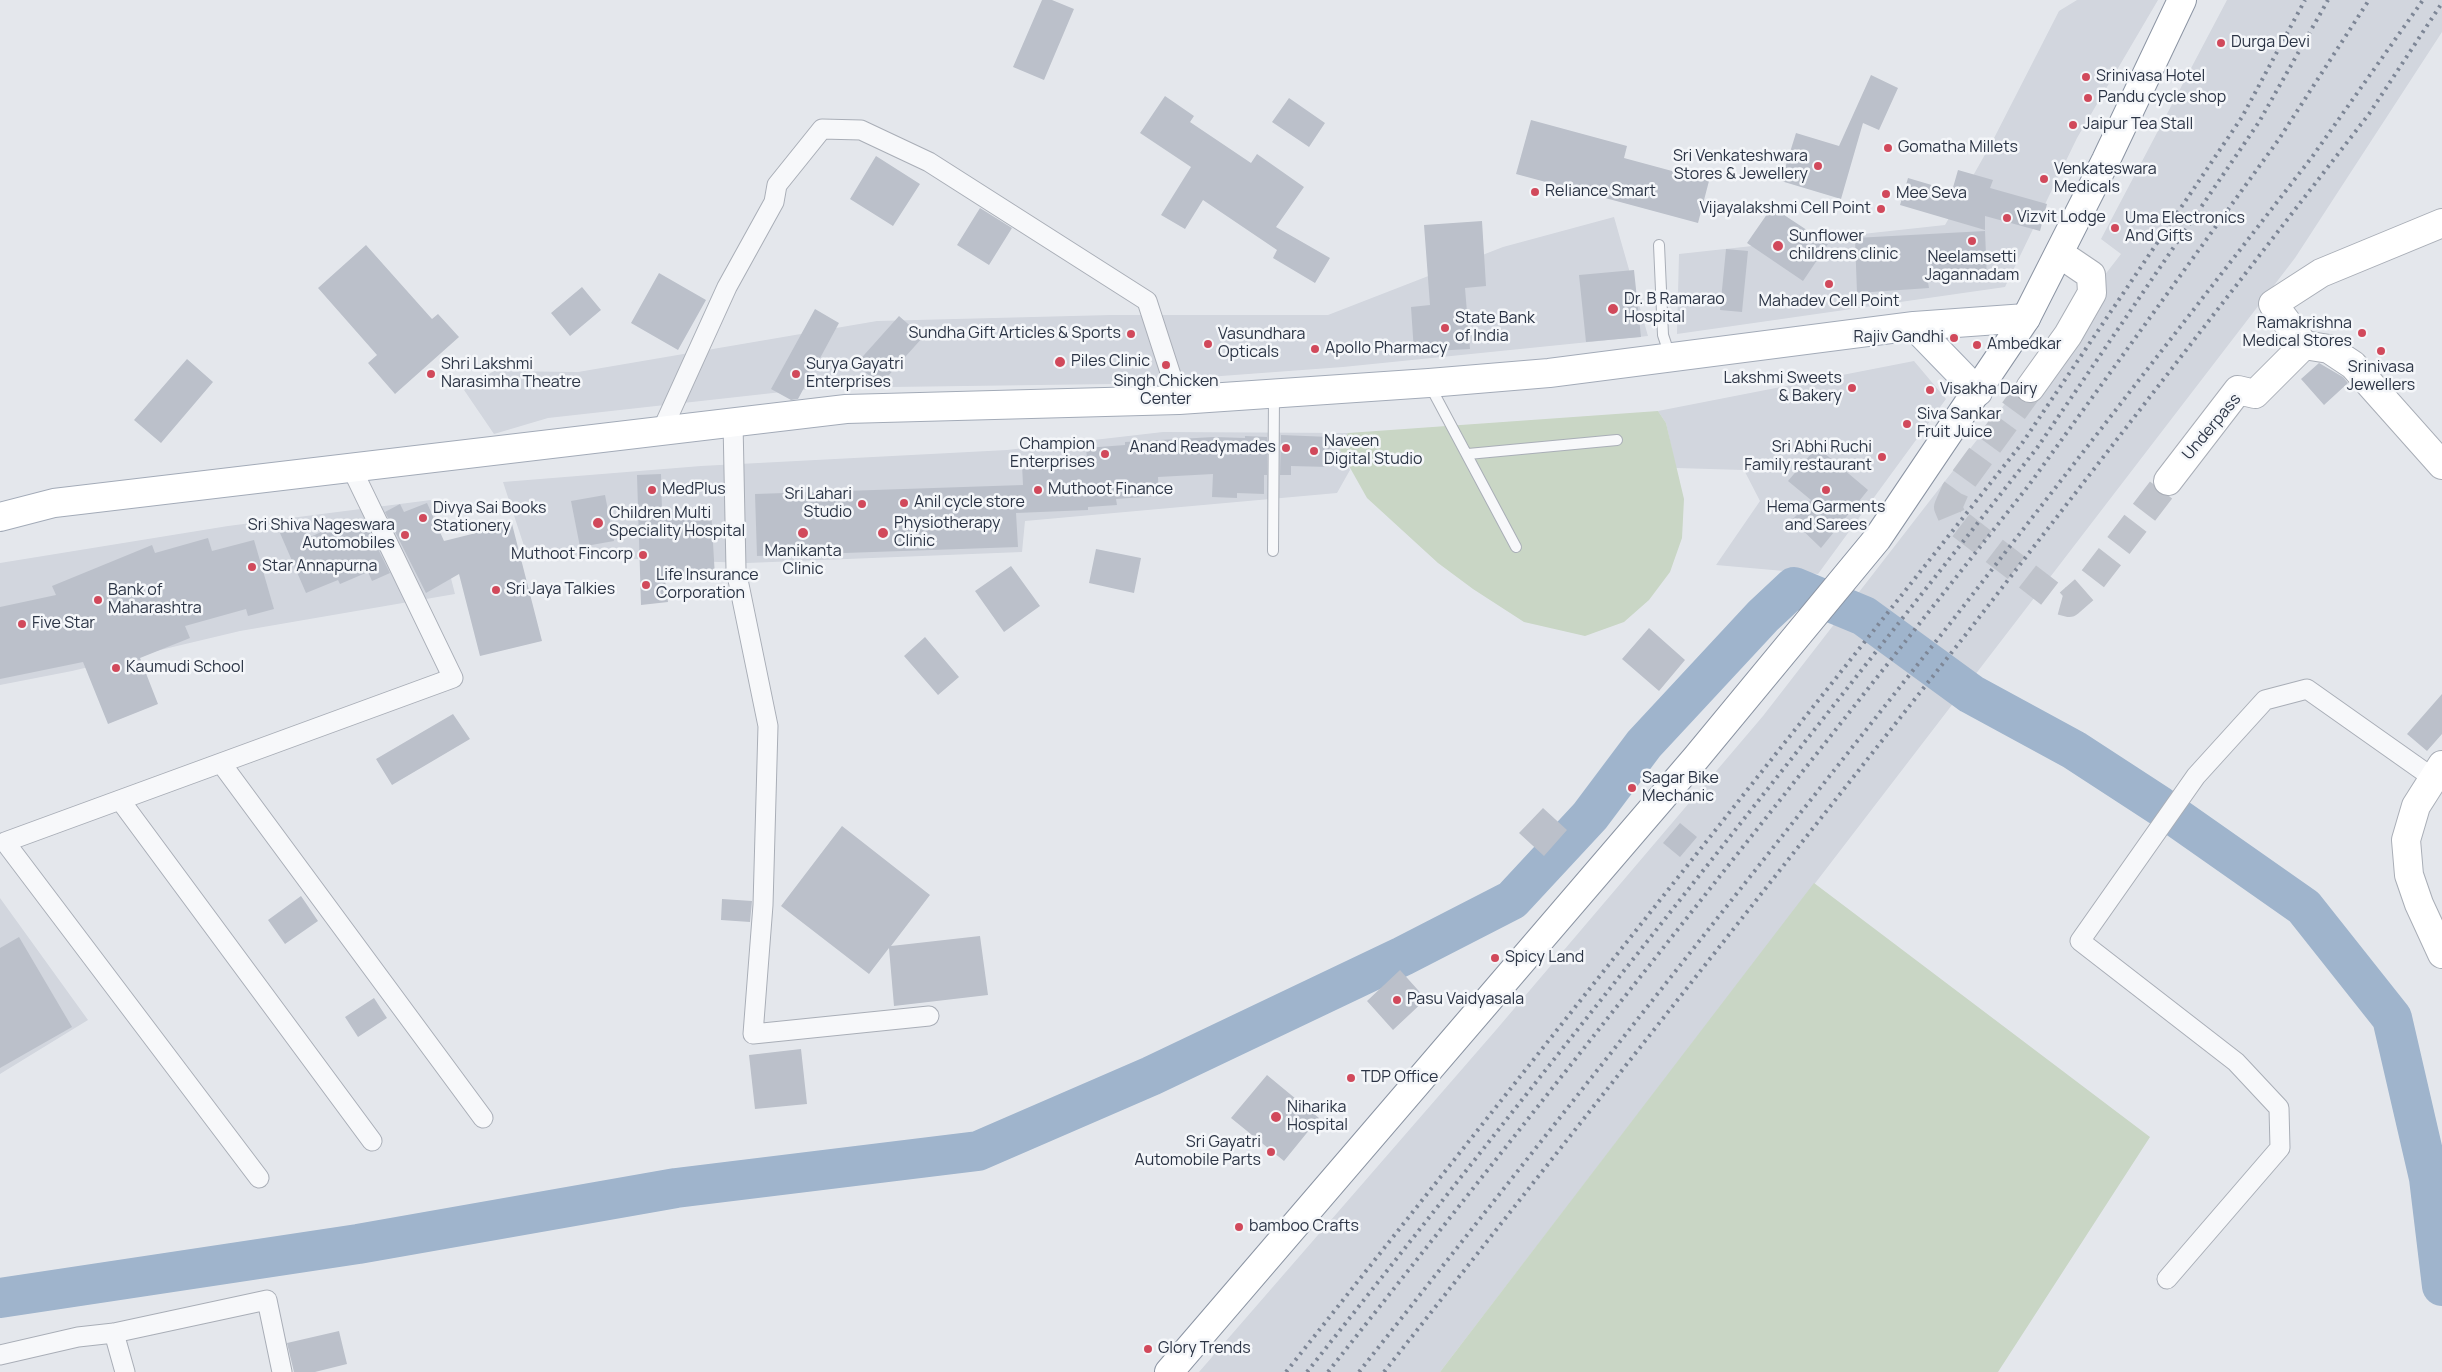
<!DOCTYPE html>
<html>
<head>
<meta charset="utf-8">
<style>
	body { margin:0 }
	canvas { display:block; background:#e4e7ec }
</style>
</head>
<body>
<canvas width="2442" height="1372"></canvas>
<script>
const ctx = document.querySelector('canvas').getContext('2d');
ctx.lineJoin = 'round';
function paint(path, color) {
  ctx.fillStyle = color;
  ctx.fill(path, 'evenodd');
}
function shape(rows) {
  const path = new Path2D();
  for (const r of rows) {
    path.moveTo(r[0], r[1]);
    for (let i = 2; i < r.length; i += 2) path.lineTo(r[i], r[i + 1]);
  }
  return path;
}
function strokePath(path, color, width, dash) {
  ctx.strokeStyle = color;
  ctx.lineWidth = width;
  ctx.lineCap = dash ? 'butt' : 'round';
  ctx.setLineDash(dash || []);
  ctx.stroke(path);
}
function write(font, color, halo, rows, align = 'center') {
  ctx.font = font + ' Manrope,sans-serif';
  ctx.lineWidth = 5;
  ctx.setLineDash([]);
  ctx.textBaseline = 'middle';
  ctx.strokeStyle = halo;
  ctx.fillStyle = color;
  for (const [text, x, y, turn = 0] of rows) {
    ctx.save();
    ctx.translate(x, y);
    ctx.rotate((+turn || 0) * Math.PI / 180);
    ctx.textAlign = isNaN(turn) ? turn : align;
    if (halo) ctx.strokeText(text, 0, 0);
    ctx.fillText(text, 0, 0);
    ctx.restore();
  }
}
const built = shape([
	[2077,0,2158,0,2077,138,2005,287,1677,334,1679,254,1945,225,1991,144,2059,11],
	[2227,0,2442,0,2442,32,2295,258,1440,1372,1199,1372,1496,1030,1763,716,2121,254,2101,239],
	[1614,217,1648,336,1343,367,1113,384,818,388,548,418,494,434,464,390,494,371,578,372,877,321,1111,315,1328,315,1503,247],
	[1914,361,1946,399,1818,574,1716,565,1760,501,1744,470,1676,468,1666,423,1658,411],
	[1163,432,1348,433,1340,450,1350,470,1337,493,1025,521,1022,552,747,563,527,555,503,482,701,466,1007,450],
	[431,500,455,594,240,631,72,671,0,685,0,563,228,526],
	[0,898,88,1020,0,1074]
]);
const green = shape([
	[1658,411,1666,423,1684,499,1682,538,1670,572,1649,600,1624,622,1585,636,1524,622,1473,589,1438,563,1367,498,1340,450,1348,433],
	[1814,883,2150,1137,1998,1372,1440,1372]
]);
const river = shape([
	[0,1298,358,1244,676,1188,978,1151,1151,1076,1403,956,1512,900,1590,816,1644,744,1763,616,1794,587,1864,616,1971,694,2074,750,2160,806,2304,907,2392,1018,2429,1178,2442,1286]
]);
const building = shape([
	[1042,0,1052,0,1074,9,1044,80,1013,67],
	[1871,75,1898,88,1879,130,1863,123,1841,199,1781,181,1796,133,1839,146],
	[1165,96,1194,116,1190,122,1251,163,1257,154,1304,187,1276,227,1330,258,1315,283,1273,258,1277,250,1203,200,1185,229,1161,215,1191,167,1140,133],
	[1289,98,1325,123,1309,147,1272,122],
	[1531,120,1627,146,1624,158,1709,181,1698,223,1516,174],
	[876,156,920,184,893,226,850,199],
	[1958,170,1993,180,1990,188,2047,204,2040,231,1985,216,1985,230,1900,205,1908,178,1952,191],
	[1772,207,1828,244,1803,281,1747,243],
	[980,208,1012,228,989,265,957,245],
	[1482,221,1486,286,1465,288,1470,349,1414,352,1411,307,1430,305,1424,225],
	[1985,231,1987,280,1928,282,1929,288,1857,293,1855,238],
	[366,245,432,319,438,314,459,337,395,394,368,363,377,355,318,288],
	[1726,249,1748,251,1742,312,1720,310],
	[1634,270,1641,337,1586,342,1579,275],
	[659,273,706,300,678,350,631,323],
	[582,287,601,310,570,336,551,313],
	[815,309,839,323,798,399,791,400,771,389],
	[899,316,923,337,880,385,856,364],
	[187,359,213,382,161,443,134,420],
	[2319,363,2343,377,2348,383,2324,405,2301,379],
	[1281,435,1330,437,1329,467,1291,466,1291,475,1280,475],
	[1245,436,1267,437,1267,475,1264,475,1264,494,1237,493,1237,498,1212,497,1213,474,1158,477,1159,496,1116,499,1117,505,1088,507,1088,510,1016,513,1018,547,757,556,755,494,1023,485,1022,464,1087,458,1086,448,1125,445,1125,442,1214,437,1245,438],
	[1817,447,1868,490,1821,548,1792,520,1811,500,1788,481],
	[661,474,662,512,711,509,715,577,665,580,668,602,641,605,637,475],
	[605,495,614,541,580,547,571,501],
	[427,503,444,541,512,524,542,641,480,656,459,574,426,593,385,512,400,504,404,512],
	[363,519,390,573,372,581,368,572,340,584,338,580,306,593,280,533,302,523,308,538,341,523,343,528],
	[208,538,212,551,254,540,274,609,248,616,246,609,185,626,190,638,140,658,158,704,108,724,83,662,0,679,0,607,56,595,52,586,152,545,155,553],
	[1096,549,1141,558,1134,593,1089,583],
	[1011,566,1040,606,1004,632,975,591],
	[1649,628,1685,660,1659,691,1622,659],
	[925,637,959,677,938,695,904,656],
	[2442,694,2442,734,2427,751,2407,734],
	[453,714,470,739,392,785,376,759],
	[1543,808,1567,830,1544,856,1519,833],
	[1680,823,1697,837,1680,857,1663,843],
	[842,826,930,895,891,946,980,936,988,995,894,1006,889,948,869,974,781,906],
	[301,896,318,921,285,944,268,920],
	[722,899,752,901,750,922,721,920],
	[19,937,72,1027,0,1068,0,948],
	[1400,970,1426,999,1393,1030,1367,1001],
	[374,998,387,1018,358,1037,345,1017],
	[801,1049,807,1104,755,1109,749,1055],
	[1267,1075,1319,1118,1284,1161,1231,1118],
	[339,1331,347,1364,315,1372,294,1372,287,1343]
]);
const secondaryTunnel = shape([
	[2030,388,1955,491,1948,507,1953,519,2058,600,2069,603,2085,589,2168,481]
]);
const service = shape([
	[1659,245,1663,335,1670,356],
	[1429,384,1516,547],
	[1468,454,1617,440],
	[1273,551,1274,395]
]);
const minor = shape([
	[733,422,736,570,768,726,763,905,753,1034,929,1016],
	[662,430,727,287,774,202,777,185,822,129,861,130,929,162,1147,301,1179,400],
	[221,763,483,1118],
	[120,800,372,1141],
	[259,1178,5,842,453,678,351,467],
	[2167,1279,2280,1148,2279,1108,2236,1062,2080,941,2196,776,2265,700,2307,689,2433,778],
	[114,1333,125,1372],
	[0,1355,78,1337,114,1333,267,1300,282,1372]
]);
const secondary = shape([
	[2442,223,2321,273,2273,304,2304,345,2329,349,2353,365,2442,465],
	[2030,388,2068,335,2092,293,2091,275,2060,254],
	[2168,481,2238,390,2255,394,2304,345],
	[2442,765,2416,806,2406,840,2409,875,2419,904,2442,954]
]);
const primary = shape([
	[1914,326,1978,392],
	[0,517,54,503,846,409,1179,400,1429,383,1549,373,1914,326,2026,318]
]);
const trunk = shape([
	[1169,1372,1696,758,1877,539,2026,318,2106,160,2182,0]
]);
const rail = shape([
	[1286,1372,2023,442,2242,117,2305,0],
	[1307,1372,2037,448,2259,122,2328,0],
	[1328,1372,2029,485,2279,139,2369,0],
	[1359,1372,1952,621,2312,157,2423,0],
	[1384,1372,1967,633,2369,114,2442,3]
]);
const markers = [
	[2221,43,5,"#d1495b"],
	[2086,77,5,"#d1495b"],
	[2088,98,5,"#d1495b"],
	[2073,125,5,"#d1495b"],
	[1888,148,5,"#d1495b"],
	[1818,166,5,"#d1495b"],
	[2044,179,5,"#d1495b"],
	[1535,192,5,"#d1495b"],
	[1886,194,5,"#d1495b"],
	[1881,209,5,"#d1495b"],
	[2007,218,5,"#d1495b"],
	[2115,228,5,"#d1495b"],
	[1972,241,5,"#d1495b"],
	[1778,246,6,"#d1495b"],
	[1829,284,5,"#d1495b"],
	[1613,309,6,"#d1495b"],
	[1445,328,5,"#d1495b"],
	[2362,333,5,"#d1495b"],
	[1131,334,5,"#d1495b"],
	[1954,338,5,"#d1495b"],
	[1208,344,5,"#d1495b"],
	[1977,345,5,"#d1495b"],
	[1315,349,5,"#d1495b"],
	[2381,351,5,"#d1495b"],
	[1060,362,6,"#d1495b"],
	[1166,365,5,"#d1495b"],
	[431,374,5,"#d1495b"],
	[796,374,5,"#d1495b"],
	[1852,388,5,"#d1495b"],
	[1930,390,5,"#d1495b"],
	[1907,424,5,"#d1495b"],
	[1286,448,5,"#d1495b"],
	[1314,451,5,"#d1495b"],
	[1105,454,5,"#d1495b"],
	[1882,457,5,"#d1495b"],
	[652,490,5,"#d1495b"],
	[1038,490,5,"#d1495b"],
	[1826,490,5,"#d1495b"],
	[904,503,5,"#d1495b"],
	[862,504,5,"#d1495b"],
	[423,518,5,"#d1495b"],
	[598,523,6,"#d1495b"],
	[803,533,6,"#d1495b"],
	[883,533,6,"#d1495b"],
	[405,535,5,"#d1495b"],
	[643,555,5,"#d1495b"],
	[252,567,5,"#d1495b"],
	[646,585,5,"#d1495b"],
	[496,590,5,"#d1495b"],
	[98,600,5,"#d1495b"],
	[22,624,5,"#d1495b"],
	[116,668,5,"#d1495b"],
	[1632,788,5,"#d1495b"],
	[1495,958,5,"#d1495b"],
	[1397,1000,5,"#d1495b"],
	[1351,1078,5,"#d1495b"],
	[1276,1117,6,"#d1495b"],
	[1271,1152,5,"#d1495b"],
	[1239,1227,5,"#d1495b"],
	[1148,1349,5,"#d1495b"]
];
const poiNames = [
	["Durga Devi",2231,43],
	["Srinivasa Hotel",2096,77],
	["Pandu cycle shop",2098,98],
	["Jaipur Tea Stall",2083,125],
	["Gomatha Millets",1898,148],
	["Sri Venkateshwara",1808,157,"right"],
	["Stores & Jewellery",1808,175,"right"],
	["Venkateswara",2054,170],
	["Medicals",2054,188],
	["Reliance Smart",1545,192],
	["Mee Seva",1896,194],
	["Vijayalakshmi Cell Point",1871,209,"right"],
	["Vizvit Lodge",2017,218],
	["Uma Electronics",2125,219],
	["And Gifts",2125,237],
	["Sunflower",1789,237],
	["childrens clinic",1789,255],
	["Neelamsetti",1972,258,"center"],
	["Jagannadam",1972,276,"center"],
	["Dr. B Ramarao",1624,300],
	["Hospital",1624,318],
	["Mahadev Cell Point",1829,302,"center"],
	["State Bank",1455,319],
	["of India",1455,337],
	["Ramakrishna",2352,324,"right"],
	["Medical Stores",2352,342,"right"],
	["Sundha Gift Articles & Sports",1121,334,"right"],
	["Vasundhara",1218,335],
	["Opticals",1218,353],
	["Rajiv Gandhi",1944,338,"right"],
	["Ambedkar",1987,345],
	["Apollo Pharmacy",1325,349],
	["Piles Clinic",1071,362],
	["Shri Lakshmi",441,365],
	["Narasimha Theatre",441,383],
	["Surya Gayatri",806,365],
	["Enterprises",806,383],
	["Srinivasa",2381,368,"center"],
	["Jewellers",2381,386,"center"],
	["Lakshmi Sweets",1842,379,"right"],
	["& Bakery",1842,397,"right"],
	["Singh Chicken",1166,382,"center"],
	["Center",1166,400,"center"],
	["Visakha Dairy",1940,390],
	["Siva Sankar",1917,415],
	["Fruit Juice",1917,433],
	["Naveen",1324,442],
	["Digital Studio",1324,460],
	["Champion",1095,445,"right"],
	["Enterprises",1095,463,"right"],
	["Anand Readymades",1276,448,"right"],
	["Sri Abhi Ruchi",1872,448,"right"],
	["Family restaurant",1872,466,"right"],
	["MedPlus",662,490],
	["Muthoot Finance",1048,490],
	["Sri Lahari",852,495,"right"],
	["Studio",852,513,"right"],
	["Anil cycle store",914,503],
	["Hema Garments",1826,508,"center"],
	["and Sarees",1826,526,"center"],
	["Divya Sai Books",433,509],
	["Stationery",433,527],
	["Children Multi",609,514],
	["Speciality Hospital",609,532],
	["Physiotherapy",894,524],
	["Clinic",894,542],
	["Sri Shiva Nageswara",395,526,"right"],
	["Automobiles",395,544,"right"],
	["Manikanta",803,552,"center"],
	["Clinic",803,570,"center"],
	["Muthoot Fincorp",633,555,"right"],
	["Star Annapurna",262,567],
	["Life Insurance",656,576],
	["Corporation",656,594],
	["Sri Jaya Talkies",506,590],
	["Bank of",108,591],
	["Maharashtra",108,609],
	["Five Star",32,624],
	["Kaumudi School",126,668],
	["Sagar Bike",1642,779],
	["Mechanic",1642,797],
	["Spicy Land",1505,958],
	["Pasu Vaidyasala",1407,1000],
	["TDP Office",1361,1078],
	["Niharika",1287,1108],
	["Hospital",1287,1126],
	["Sri Gayatri",1261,1143,"right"],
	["Automobile Parts",1261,1161,"right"],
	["bamboo Crafts",1249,1227],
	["Glory Trends",1158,1349]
];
const streetNames = [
	["Underpass",2212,427,-50]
];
paint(built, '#d2d6de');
paint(green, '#c9d6c5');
strokePath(river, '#9fb4cc', 40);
paint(building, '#bbc0ca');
strokePath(secondaryTunnel, '#bfc3cb', 28, [28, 14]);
strokePath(service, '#a9aeb7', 12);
strokePath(minor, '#a9aeb7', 21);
strokePath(secondary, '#a9aeb7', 30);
strokePath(primary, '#a3abb8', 30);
strokePath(trunk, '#8b94a3', 30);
strokePath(service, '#f7f8fa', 10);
strokePath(minor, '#f7f8fa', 19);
strokePath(secondary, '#fff', 28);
strokePath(primary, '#fff', 28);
strokePath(trunk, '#fff', 28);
strokePath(rail, '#7d8696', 4, [2.5, 5]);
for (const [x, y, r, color] of markers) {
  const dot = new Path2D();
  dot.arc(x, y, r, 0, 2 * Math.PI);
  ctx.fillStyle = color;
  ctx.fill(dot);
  strokePath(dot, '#f4f6f9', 2);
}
write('16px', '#2b3445', '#f4f6f9', poiNames, 'left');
write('16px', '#2b3445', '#f4f6f9', streetNames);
</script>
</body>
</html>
